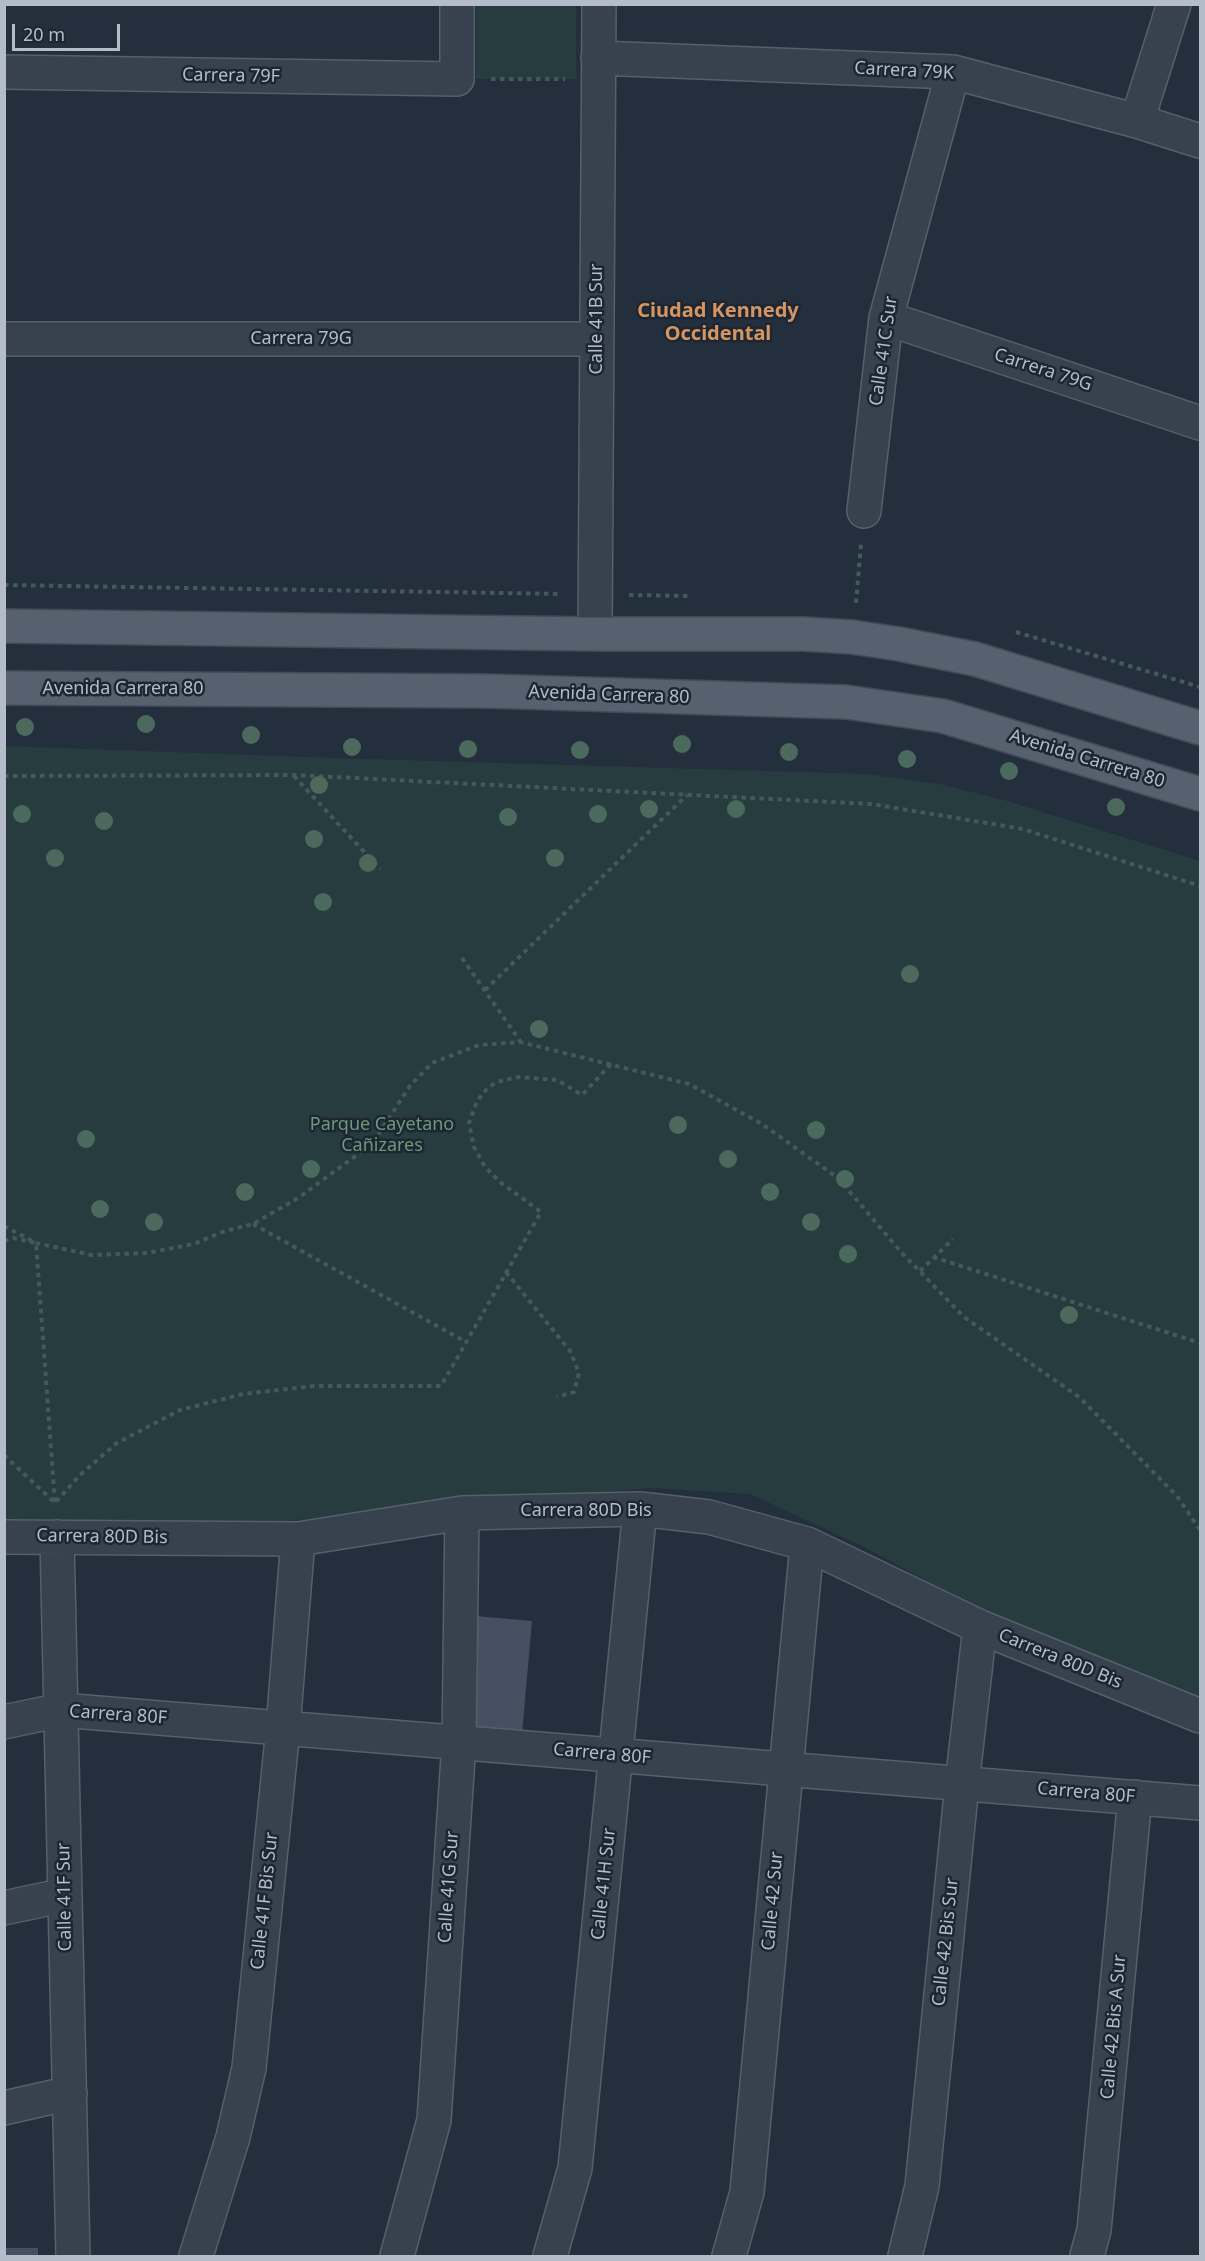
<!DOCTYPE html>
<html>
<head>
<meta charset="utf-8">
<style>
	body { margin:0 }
	#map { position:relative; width:1205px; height:2261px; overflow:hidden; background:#242f3e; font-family:"Noto Sans",sans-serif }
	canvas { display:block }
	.frame { position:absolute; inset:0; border:6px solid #b4bcc9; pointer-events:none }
	.scale { position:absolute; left:12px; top:24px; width:108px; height:27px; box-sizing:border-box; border:3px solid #b4bcc9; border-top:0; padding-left:8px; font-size:18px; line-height:21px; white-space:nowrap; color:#b4bcc9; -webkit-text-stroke:4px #1d2633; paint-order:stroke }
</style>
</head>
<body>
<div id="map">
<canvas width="1205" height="2261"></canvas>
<div class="frame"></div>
<div class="scale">20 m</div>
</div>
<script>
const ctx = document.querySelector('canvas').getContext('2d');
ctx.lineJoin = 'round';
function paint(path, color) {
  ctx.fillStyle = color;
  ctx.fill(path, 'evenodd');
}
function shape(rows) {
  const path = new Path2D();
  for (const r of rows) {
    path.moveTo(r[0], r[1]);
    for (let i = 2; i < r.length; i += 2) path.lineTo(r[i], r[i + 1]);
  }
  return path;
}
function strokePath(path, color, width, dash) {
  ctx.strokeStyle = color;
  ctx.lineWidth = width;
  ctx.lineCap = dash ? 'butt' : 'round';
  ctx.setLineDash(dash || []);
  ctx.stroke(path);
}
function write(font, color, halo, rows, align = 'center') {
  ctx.font = font + ' "Noto Sans",sans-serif';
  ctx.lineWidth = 5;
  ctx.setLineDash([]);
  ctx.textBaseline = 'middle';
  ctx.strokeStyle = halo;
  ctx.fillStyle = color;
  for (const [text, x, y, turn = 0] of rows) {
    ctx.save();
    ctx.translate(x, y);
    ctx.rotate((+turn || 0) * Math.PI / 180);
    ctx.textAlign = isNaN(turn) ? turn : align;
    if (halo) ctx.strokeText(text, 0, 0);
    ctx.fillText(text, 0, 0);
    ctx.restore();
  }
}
const green = shape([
	[476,5,576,5,576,79,476,79],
	[5,746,334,758,866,774,940,784,1004,800,1200,861,1200,1709,1043,1645,866,1548,750,1494,649,1488,230,1526,5,1522]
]);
const building = shape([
	[476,1616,532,1621,521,1745,465,1740],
	[4,2248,38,2248,38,2256,4,2256]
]);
const path = shape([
	[491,79,565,79],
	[4,585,562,594],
	[629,595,691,596],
	[856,603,861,544],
	[1016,632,1200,687],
	[4,776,294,775,871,804,1023,829,1200,886],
	[294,776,380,869],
	[462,958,520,1041],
	[485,990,687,795],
	[253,1224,466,1342],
	[4,1226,36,1243,92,1255,147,1253,194,1244,225,1231,253,1224,298,1198,372,1144,410,1086,432,1063,479,1045,520,1042,689,1084,762,1124,838,1178,901,1252,964,1317,1079,1397,1177,1496,1200,1530],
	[4,1241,13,1238,36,1243,55,1503],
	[933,1257,1200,1343],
	[920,1271,953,1239],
	[506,1272,570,1351,579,1373,574,1392,557,1397],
	[4,1455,55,1503,80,1475,117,1443,180,1410,243,1394,314,1386,441,1386,541,1212,500,1182,485,1167,474,1147,469,1123,477,1101,486,1090,496,1082,519,1077,557,1080,582,1095,611,1064]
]);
const minor = shape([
	[598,58,953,72,1137,121,1200,141],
	[4,72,457,79,457,4],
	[1137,121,1174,4],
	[886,318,1200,423],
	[4,339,597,339],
	[864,511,886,318,953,72],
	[595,634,599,4],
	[4,1537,298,1539,462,1513,640,1509,709,1517,807,1544,980,1627,1200,1716],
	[57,1537,73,2256],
	[4,1722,61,1710,1200,1803],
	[4,1908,65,1895],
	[4,2108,70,2093],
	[196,2256,233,2137,249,2068,283,1728,298,1539],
	[397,2256,434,2120,459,1742,462,1513],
	[550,2256,575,2168,640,1509],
	[729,2256,747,2192,807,1544],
	[905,2256,922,2186,962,1784,980,1627],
	[1087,2256,1094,2230,1135,1797]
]);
const major = shape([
	[4,626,595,634,803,634,852,637,899,644,975,659,1200,728],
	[4,688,487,691,846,702,943,716,1200,794]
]);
const trees = [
	[146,724],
	[25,727],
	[251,735],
	[682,744],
	[352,747],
	[468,749],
	[580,750],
	[789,752],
	[907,759],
	[1009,771],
	[319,785],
	[1116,807],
	[649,809],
	[736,809],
	[22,814],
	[598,814],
	[508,817],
	[104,821],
	[314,839],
	[55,858],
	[555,858],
	[368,863],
	[323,902],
	[910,974],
	[539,1029],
	[678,1125],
	[816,1130],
	[86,1139],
	[728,1159],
	[311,1169],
	[845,1179],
	[245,1192],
	[770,1192],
	[100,1209],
	[154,1222],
	[811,1222],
	[848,1254],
	[1069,1315]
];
const streetNames = [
	["Carrera 79K",904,71,3],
	["Carrera 79F",231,76,1],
	["Calle 41B Sur",597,319,-90],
	["Carrera 79G",301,339],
	["Calle 41C Sur",884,351,-82],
	["Carrera 79G",1043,370,18],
	["Avenida Carrera 80",123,689],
	["Avenida Carrera 80",609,695,2],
	["Avenida Carrera 80",1087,759,17],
	["Carrera 80D Bis",586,1511],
	["Carrera 80D Bis",102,1537,1],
	["Carrera 80D Bis",1060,1659,22],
	["Carrera 80F",118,1715,4],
	["Carrera 80F",602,1754,5],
	["Carrera 80F",1086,1793,5],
	["Calle 41H Sur",604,1884,-84],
	["Calle 41G Sur",449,1887,-86],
	["Calle 41F Sur",65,1897,-91],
	["Calle 41F Bis Sur",265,1901,-84],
	["Calle 42 Sur",773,1901,-85],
	["Calle 42 Bis Sur",946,1942,-84],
	["Calle 42 Bis A Sur",1114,2027,-85]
];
const parkNames = [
	["Parque Cayetano",382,1125],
	["Cañizares",382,1146]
];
const neighbourhoodNames = [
	["Ciudad Kennedy",718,311],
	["Occidental",718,334]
];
paint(green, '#263c3f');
paint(building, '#455162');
strokePath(minor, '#565f6c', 36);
strokePath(major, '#414a57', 36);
strokePath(path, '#44595c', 4, [4.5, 4.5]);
strokePath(minor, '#38414e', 33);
strokePath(major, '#56606e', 33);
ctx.fillStyle = '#4b6a5d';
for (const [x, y] of trees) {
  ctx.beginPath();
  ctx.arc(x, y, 9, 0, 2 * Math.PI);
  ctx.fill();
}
write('18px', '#b4bcc9', '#1d2633', streetNames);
write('18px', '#6b9a76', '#1d2633', parkNames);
write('bold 20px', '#d59563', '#1d2633', neighbourhoodNames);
</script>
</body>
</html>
